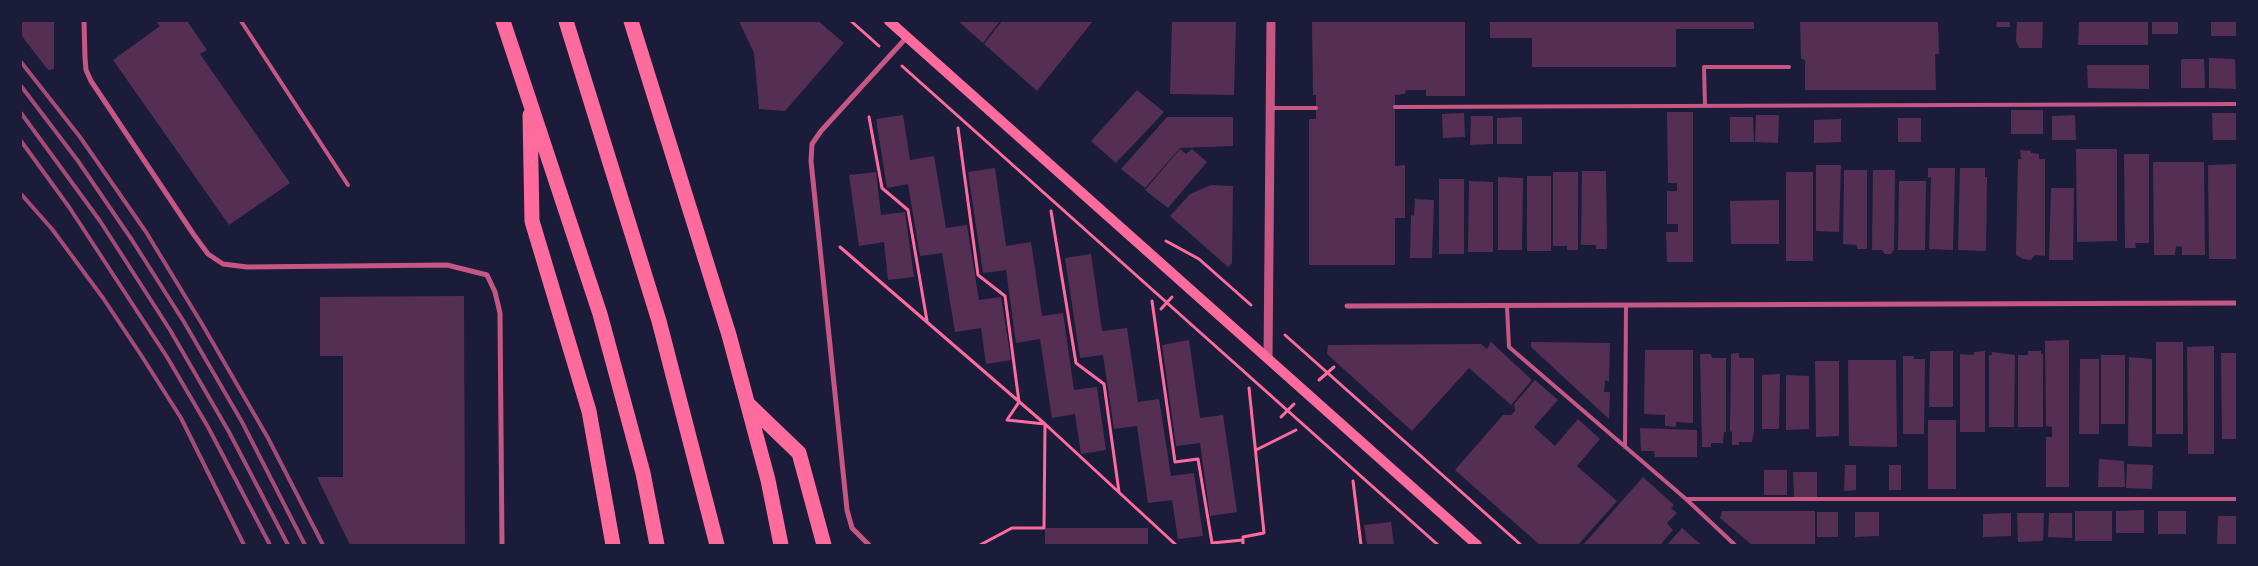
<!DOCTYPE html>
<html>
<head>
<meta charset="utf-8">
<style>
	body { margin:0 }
	#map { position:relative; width:2258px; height:566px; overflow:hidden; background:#1b1b3a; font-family:"PT Sans Narrow",sans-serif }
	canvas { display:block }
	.frame { position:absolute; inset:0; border:22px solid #1b1b3a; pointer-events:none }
</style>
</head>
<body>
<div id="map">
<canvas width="2258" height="566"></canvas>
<div class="frame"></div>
</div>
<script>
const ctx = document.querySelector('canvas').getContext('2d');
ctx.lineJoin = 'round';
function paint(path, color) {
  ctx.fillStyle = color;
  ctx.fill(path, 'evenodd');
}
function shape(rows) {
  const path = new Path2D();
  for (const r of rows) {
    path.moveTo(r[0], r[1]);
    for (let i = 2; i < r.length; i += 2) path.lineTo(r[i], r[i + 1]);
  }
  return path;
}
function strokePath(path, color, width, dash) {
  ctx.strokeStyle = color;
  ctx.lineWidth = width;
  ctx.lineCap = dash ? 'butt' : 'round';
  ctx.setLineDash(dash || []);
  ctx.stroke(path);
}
const building = shape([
	[21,21,54,21,54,69,48,70,21,35],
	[156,21,187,21,207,50,200,54,290,183,229,225,113,60,160,26],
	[739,21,818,21,844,43,785,111,759,109,754,53],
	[958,21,1000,21,983,43],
	[1002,21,1093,21,1037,91,984,44],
	[1172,21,1236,21,1234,95,1170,94],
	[1312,21,1465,21,1465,96,1426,96,1426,90,1406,90,1405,94,1395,95,1395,166,1405,165,1405,218,1395,218,1395,265,1309,265,1309,119,1316,119,1316,95,1313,95],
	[1490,21,1754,21,1754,29,1676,29,1676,67,1532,67,1532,38,1490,38],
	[1800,21,1938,21,1939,54,1935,54,1936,90,1805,90,1805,60,1801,59],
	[1997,21,2010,21,2010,27,1996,27],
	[2017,21,2043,21,2042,48,2019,48,2016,41],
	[2079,21,2148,21,2148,45,2078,45],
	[2152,21,2178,21,2178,34,2152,34],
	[2211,21,2236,21,2236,36,2211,36],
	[2209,58,2235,59,2236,89,2209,88],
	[2181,59,2204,59,2205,88,2181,88],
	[2087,65,2149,65,2149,89,2088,88],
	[1137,90,1164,112,1116,163,1091,141],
	[2011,110,2043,110,2043,134,2011,134],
	[1667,112,1693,112,1693,262,1667,262,1666,232,1678,232,1678,224,1667,224,1667,191,1677,191,1677,183,1668,183],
	[1464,113,1465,137,1443,138,1442,114],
	[2212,113,2236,113,2236,140,2213,140],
	[903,115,910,160,934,156,946,228,967,225,979,300,1001,297,1011,360,986,364,981,328,955,332,942,253,920,256,908,184,887,188,876,119],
	[1756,115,1779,115,1778,143,1755,142],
	[2075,115,2076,140,2052,140,2052,116],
	[1471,116,1493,116,1493,144,1470,145],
	[1167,117,1233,117,1233,146,1180,148,1145,188,1121,169],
	[1522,117,1522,144,1497,144,1497,118],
	[1730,117,1753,117,1754,142,1730,142],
	[1898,118,1921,118,1921,142,1898,142],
	[1841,119,1841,142,1814,143,1814,120],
	[1180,149,1186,154,1192,149,1207,162,1168,208,1145,190],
	[2076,149,2117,149,2117,241,2077,242],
	[2020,150,2031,151,2031,153,2039,154,2039,159,2045,159,2045,256,2035,255,2031,260,2023,259,2016,255,2018,159,2021,159],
	[2124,154,2149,154,2149,243,2135,243,2136,248,2125,248],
	[2153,162,2204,162,2205,255,2182,255,2182,247,2176,246,2175,255,2154,255],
	[2237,164,2237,259,2209,259,2208,165],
	[1816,165,1841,165,1839,232,1816,231],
	[995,168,1006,246,1031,242,1042,316,1063,313,1074,390,1097,387,1106,450,1081,454,1075,414,1052,418,1040,339,1016,343,1006,270,983,273,968,172],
	[1928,168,1955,168,1953,250,1929,249,1931,177,1928,178],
	[1960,168,1985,168,1985,177,1987,177,1986,251,1958,250],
	[1844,170,1867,170,1867,249,1857,249,1857,245,1843,244],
	[1873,170,1895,170,1894,250,1891,254,1885,254,1882,250,1872,250],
	[1582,171,1606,171,1607,249,1596,249,1596,245,1581,245],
	[876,172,881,215,905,212,914,277,888,280,884,242,859,246,849,175],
	[1553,172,1578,172,1578,250,1567,250,1567,246,1553,246],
	[1786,172,1813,172,1813,261,1786,261],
	[1527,176,1551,176,1551,251,1527,251],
	[1498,177,1523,178,1522,250,1498,250],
	[1439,179,1464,179,1464,254,1439,254],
	[1469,181,1493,182,1493,252,1468,252],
	[1899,181,1926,181,1925,250,1898,250],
	[1211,185,1233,186,1232,263,1228,267,1170,216,1190,194],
	[2051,188,2074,188,2073,260,2049,260],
	[1415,199,1434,200,1432,258,1410,258,1411,215,1414,216],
	[1779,200,1779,244,1731,244,1730,201],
	[1091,254,1102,331,1127,328,1138,402,1159,399,1171,476,1194,473,1203,536,1178,539,1172,500,1148,503,1137,426,1114,429,1103,355,1080,358,1065,258],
	[464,296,465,545,350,545,317,477,343,477,343,356,320,356,320,297],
	[1189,340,1200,418,1223,415,1237,512,1210,516,1200,443,1176,446,1162,345],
	[2069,340,2069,487,2046,487,2046,437,2052,437,2052,427,2046,426,2045,341],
	[1491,342,1532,380,1511,405,1469,368,1412,431,1327,354,1328,345,1481,344,1487,349],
	[1531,342,1610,343,1609,381,1605,381,1604,392,1610,392,1609,419,1531,347],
	[2156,342,2183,342,2183,434,2156,434],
	[2214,346,2214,454,2188,454,2187,347],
	[1645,350,1693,350,1693,423,1676,422,1676,427,1665,426,1665,415,1644,414],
	[1930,351,1953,351,1953,407,1929,407],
	[1985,351,1985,432,1960,432,1960,354,1974,355,1974,352],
	[2028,351,2041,351,2041,354,2043,354,2043,427,2018,427,2018,355,2028,355],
	[1992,352,2015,355,2014,427,1989,427,1989,355,1992,355],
	[1739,353,1739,358,1754,358,1754,432,1752,442,1739,442,1739,445,1732,445,1732,432,1730,431,1731,354],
	[2221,353,2237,353,2237,439,2222,439],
	[1700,354,1711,354,1712,358,1726,358,1726,432,1724,432,1723,443,1711,443,1711,447,1702,447],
	[2101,355,2125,355,2125,424,2101,424],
	[1903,356,1914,356,1914,359,1925,359,1924,434,1903,434],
	[2129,357,2152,359,2152,447,2128,446],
	[2080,359,2099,359,2099,434,2079,434],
	[1848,360,1896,360,1897,447,1849,446],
	[1815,361,1839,361,1839,436,1816,437],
	[1780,374,1779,429,1762,429,1762,375],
	[1786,375,1809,376,1809,429,1786,430],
	[1535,380,1558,400,1534,427,1555,446,1578,419,1600,439,1577,466,1617,501,1578,545,1540,545,1455,470,1503,415,1511,415,1515,411,1514,404],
	[1928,420,1956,420,1956,489,1928,489],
	[1640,428,1697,430,1697,457,1655,457,1654,451,1641,451],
	[2099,459,2124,461,2125,487,2098,487],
	[2127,464,2153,465,2152,489,2126,488],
	[1845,465,1856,465,1856,490,1844,491],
	[1889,465,1901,465,1901,490,1889,490],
	[1764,470,1787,470,1787,495,1764,495],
	[1793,472,1817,472,1817,497,1794,497],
	[1643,477,1674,505,1671,508,1677,513,1667,523,1673,530,1660,545,1583,545],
	[2144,510,2144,533,2116,533,2116,511],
	[1722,511,1815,511,1815,545,1752,545,1720,518],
	[2075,511,2112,511,2112,541,2075,541],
	[2158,511,2186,511,2186,534,2158,534],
	[1817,512,1838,512,1838,537,1817,537],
	[1855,512,1879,512,1879,536,1855,537],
	[2011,513,2011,536,1983,537,1983,514],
	[2017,513,2044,513,2043,541,2018,542],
	[2049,513,2072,513,2072,538,2048,537],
	[2218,516,2237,516,2237,545,2217,545],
	[1391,522,1394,545,1367,545,1364,525],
	[1045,528,1148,528,1148,545,1045,545],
	[1682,528,1698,542,1701,545,1667,545]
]);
const path = shape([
	[851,21,879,46],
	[902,66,1438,545],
	[869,117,882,188,908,210,927,321],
	[958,128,978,275,1005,296,1019,402,1007,420,1045,424,1176,545],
	[1051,211,1076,363,1104,384,1119,492],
	[1166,241,1199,259,1251,305],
	[840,247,1045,424,1044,528,1012,528,980,545],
	[1152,301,1175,462,1198,459,1212,543,1243,540],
	[1161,309,1172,297],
	[1285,335,1521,545],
	[1319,380,1334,367],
	[1281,417,1294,404],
	[1256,450,1296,430],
	[1353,481,1361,545],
	[1243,545,1243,537,1264,533,1249,388]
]);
const service = shape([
	[241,21,348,185],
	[1705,106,1704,67,1789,67],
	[1395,107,2237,104],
	[1271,108,1316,108],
	[1507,306,1509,347,1686,499,1735,545],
	[1625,447,1626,305],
	[1686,499,2237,499]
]);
const minor = shape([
	[84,21,85,58,86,70,91,81,194,235,208,254,223,264,247,267,447,265,487,275,495,292,500,313,502,545],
	[1347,306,2237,303],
	[869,545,852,528,847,510,811,161,812,144,821,131,907,37]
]);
const tertiary = shape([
	[1268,359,1271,21]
]);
const secondary = shape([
	[889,21,1477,545]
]);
const motorway = shape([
	[503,21,600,314,643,473,657,545],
	[566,21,659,321,717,545],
	[631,21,729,335,768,480,781,545],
	[530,115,532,221,589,411,613,545],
	[749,405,799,453,824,545]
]);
const rail = shape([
	[21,62,80,137,146,232,202,324,268,438,323,545],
	[21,86,78,161,132,240,184,322,242,422,305,545],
	[21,113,100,221,170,330,229,432,288,545],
	[21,141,69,207,167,357,208,427,270,545],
	[21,194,52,229,103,298,141,355,181,418,244,545]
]);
paint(building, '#542f53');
strokePath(path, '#ff6b9d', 3);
strokePath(service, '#c65784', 4);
strokePath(minor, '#c65784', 5);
strokePath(tertiary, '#c65784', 9);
strokePath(secondary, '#ff6b9d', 10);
strokePath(motorway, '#ff6b9d', 15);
strokePath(rail, '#a44b75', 4);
</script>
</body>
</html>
